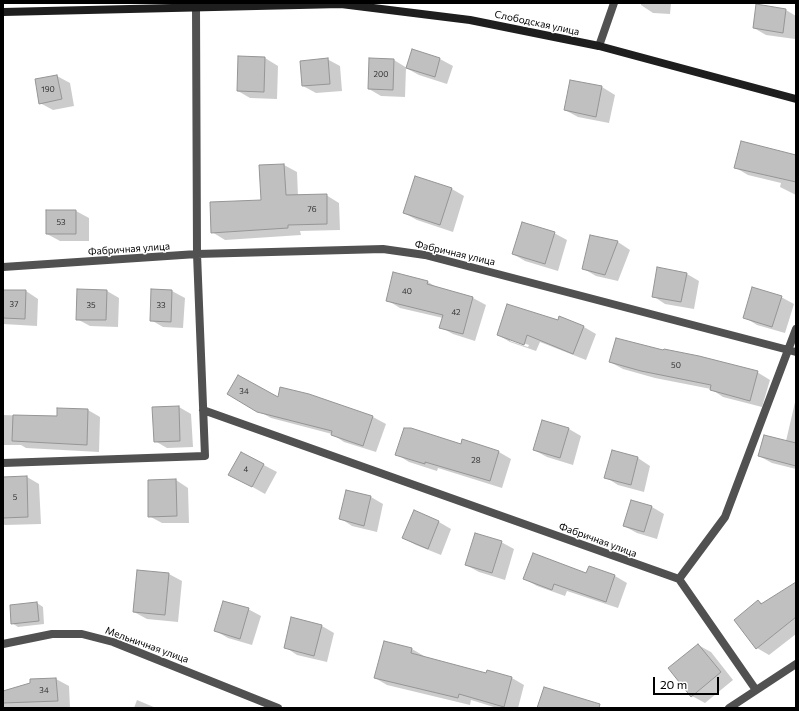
<!DOCTYPE html>
<html>
<head>
<meta charset="utf-8">
<style>
	body { margin:0 }
	#map { position:relative; width:799px; height:711px; overflow:hidden; background:#fff; font-family:Commissioner,sans-serif }
	canvas { display:block }
	.frame { position:absolute; inset:0; border:4px solid #000; pointer-events:none }
	.scale { position:absolute; left:653px; top:677px; width:66px; height:18px; box-sizing:border-box; border:2px solid #000; border-top:0; padding-left:5px; font-size:12px; line-height:14px; white-space:nowrap; color:#000; -webkit-text-stroke:3px #fff; paint-order:stroke }
</style>
</head>
<body>
<div id="map">
<canvas width="799" height="711"></canvas>
<div class="frame"></div>
<div class="scale">20 m</div>
</div>
<script>
const ctx = document.querySelector('canvas').getContext('2d');
ctx.lineJoin = 'round';
function paint(path, color) {
  ctx.fillStyle = color;
  ctx.fill(path, 'evenodd');
}
function shape(rows) {
  const path = new Path2D();
  for (const r of rows) {
    path.moveTo(r[0], r[1]);
    for (let i = 2; i < r.length; i += 2) path.lineTo(r[i], r[i + 1]);
  }
  return path;
}
function strokePath(path, color, width, dash) {
  ctx.strokeStyle = color;
  ctx.lineWidth = width;
  ctx.lineCap = dash ? 'butt' : 'round';
  ctx.setLineDash(dash || []);
  ctx.stroke(path);
}
function write(font, color, halo, rows, align = 'center') {
  ctx.font = font + ' Commissioner,sans-serif';
  ctx.lineWidth = 3;
  ctx.setLineDash([]);
  ctx.textBaseline = 'middle';
  ctx.strokeStyle = halo;
  ctx.fillStyle = color;
  for (const [text, x, y, turn = 0] of rows) {
    ctx.save();
    ctx.translate(x, y);
    ctx.rotate((+turn || 0) * Math.PI / 180);
    ctx.textAlign = isNaN(turn) ? turn : align;
    if (halo) ctx.strokeText(text, 0, 0);
    ctx.fillText(text, 0, 0);
    ctx.restore();
  }
}
const shadow = shape([
	[641,3,671,3,670,14,653,13,641,5],
	[757,5,786,10,796,16,795,39,766,35,754,28],
	[412,51,440,59,453,66,447,84,419,75,406,68,405,97,381,96,369,89,394,60,407,68],
	[239,57,265,58,278,66,277,99,250,98,238,91],
	[327,59,340,66,342,91,316,93,303,86],
	[57,76,70,83,74,106,53,110,40,103],
	[571,81,602,87,615,95,609,123,578,117,565,110],
	[796,156,796,195,780,187,781,183,748,175,736,168],
	[284,165,297,172,298,196,326,195,339,203,340,230,300,231,301,235,225,240,212,232,262,201,260,166],
	[452,189,464,196,453,232,417,220,404,213],
	[47,211,76,211,89,218,89,241,60,241,47,234],
	[554,233,567,240,558,271,525,261,513,254],
	[591,236,618,242,630,250,618,281,596,276,584,269],
	[687,274,699,281,694,309,665,304,653,296],
	[428,282,438,288,473,298,486,305,475,341,453,334,440,327,443,318,400,308,387,300],
	[152,290,172,291,185,298,183,328,163,327,151,320],
	[3,291,26,291,38,299,37,326,3,324],
	[107,291,119,298,118,327,90,326,77,319],
	[781,297,794,304,785,333,757,325,744,317],
	[560,318,584,327,596,334,586,360,540,342,536,351,510,342,498,335,558,321],
	[510,339,529,345,528,347,510,341],
	[664,352,757,372,770,380,762,407,723,397,711,389,655,378,623,369,610,362],
	[228,394,278,399,309,395,373,417,386,424,376,452,344,442,332,434,271,418],
	[796,398,796,469,772,463,759,456,786,441],
	[179,407,191,414,193,447,167,448,155,441],
	[88,410,100,417,99,452,26,448,21,445,3,445,3,415,58,417],
	[543,421,569,429,581,436,573,465,547,457,534,450],
	[463,441,499,452,511,459,502,488,438,468,437,471,409,462,396,454,461,445],
	[612,452,638,458,650,466,644,492,618,485,605,477],
	[241,453,277,472,265,494,242,481],
	[27,477,39,484,41,524,5,525,3,524,3,478],
	[176,480,188,488,189,523,162,523,149,516],
	[347,491,371,497,383,504,377,532,352,526,340,518],
	[632,501,652,507,664,514,657,539,637,533,624,526],
	[439,522,451,529,441,555,416,545,403,538],
	[501,542,514,549,505,580,479,572,466,565],
	[589,567,615,576,627,583,618,608,567,591,565,596,537,586,525,579,587,574],
	[138,571,169,574,182,581,178,622,147,619,134,612],
	[796,583,796,634,769,655,757,648,759,601,763,604],
	[37,603,43,607,44,624,18,627,12,623],
	[248,609,261,616,252,645,228,638,216,631],
	[322,626,334,633,327,662,297,655,285,647],
	[385,642,412,649,424,656,424,658,487,674,488,671,512,678,524,685,518,708,497,708,471,700,470,705,387,685,375,678],
	[698,645,711,652,733,680,705,703,692,696],
	[56,679,69,686,70,708,3,708,3,692,31,684,31,680],
	[137,700,156,708,134,708]
]);
const building = shape([
	[756,4,786,9,783,33,753,28,756,4],
	[412,49,440,58,435,77,406,68,412,49],
	[238,56,265,57,264,92,237,91,238,56],
	[328,58,330,84,302,86,300,61,328,58],
	[369,58,394,59,393,90,368,89,369,58],
	[57,75,62,99,39,104,35,79,57,75],
	[570,80,602,86,596,117,564,110,570,80],
	[741,141,796,155,796,182,734,168,741,141],
	[284,164,286,195,327,194,327,224,288,225,288,228,211,233,210,202,261,200,259,165,284,164],
	[415,176,452,188,440,225,403,213,415,176],
	[46,210,76,210,76,234,46,234,46,210],
	[522,222,555,232,545,264,512,254,522,222],
	[590,235,618,241,605,275,582,269,590,235],
	[657,267,687,273,681,302,652,297,657,267],
	[393,272,428,281,427,284,473,297,463,334,439,328,443,315,386,301,393,272],
	[752,287,782,296,772,327,743,318,752,287],
	[77,289,107,290,106,320,76,320,77,289],
	[151,289,172,290,171,322,150,321,151,289],
	[3,290,26,290,25,319,3,318,3,290],
	[507,304,558,320,559,316,584,326,573,354,527,335,524,345,497,335,507,304],
	[616,338,663,350,664,349,699,356,758,371,750,401,710,390,711,385,641,371,609,362,616,338],
	[238,375,278,397,280,387,309,394,373,416,363,446,331,435,332,431,257,412,227,394,238,375],
	[179,406,180,441,154,442,152,407,179,406],
	[57,408,88,409,87,445,12,441,13,415,57,416,57,408],
	[542,420,569,428,560,458,533,450,542,420],
	[404,428,411,428,461,444,462,439,499,451,490,481,425,462,425,464,395,455,404,428],
	[764,435,796,443,796,466,758,456,764,435],
	[612,450,638,457,631,485,604,478,612,450],
	[241,452,264,464,252,487,228,475,241,452],
	[27,476,28,517,3,518,3,477,27,476],
	[176,479,177,516,148,517,148,480,176,479],
	[346,490,371,496,364,526,339,519,346,490],
	[631,500,652,506,644,532,623,526,631,500],
	[414,510,439,521,428,549,402,538,414,510],
	[475,533,502,541,492,573,465,565,475,533],
	[533,553,586,573,589,566,615,575,606,602,554,584,552,590,523,579,533,553],
	[137,570,169,573,165,615,133,612,137,570],
	[796,582,796,617,756,649,734,620,758,600,761,604,796,582],
	[223,601,249,608,240,639,214,631,223,601],
	[37,602,39,621,11,624,10,605,37,602],
	[291,617,322,625,314,656,284,648,291,617],
	[384,641,412,648,411,653,486,673,487,670,512,677,504,707,459,694,458,698,374,678,384,641],
	[698,644,721,672,691,697,668,668,698,644],
	[56,678,58,701,3,703,3,691,30,683,30,679,56,678],
	[544,687,600,704,599,708,537,708,544,687]
]);
const street = shape([
	[599,46,614,3],
	[3,267,197,254,383,249,425,255,796,352],
	[203,410,679,579,756,690],
	[3,463,205,456,197,254,196,7],
	[679,579,725,517,796,329],
	[3,644,52,634,82,634,113,642,278,708],
	[729,708,796,664]
]);
const secondary = shape([
	[3,12,341,4,470,20,599,46,796,99]
]);
const numberNames = [
	["200",381,74],
	["190",48,89],
	["76",312,209],
	["53",61,222],
	["40",407,291],
	["37",14,304],
	["35",91,305],
	["33",161,305],
	["42",456,312],
	["50",676,365],
	["34",244,391],
	["28",476,460],
	["4",246,469],
	["5",15,497],
	["34",44,690]
];
const streetNames = [
	["Слободская улица",537,23,12],
	["Фабричная улица",129,249,-4],
	["Фабричная улица",455,253,13],
	["Фабричная улица",598,540,20],
	["Мельничная улица",147,645,20]
];
paint(shadow, '#0003');
paint(building, '#c0c0c0');
strokePath(building, '#959595', 1);
strokePath(street, '#515151', 8);
strokePath(secondary, '#1e1e1e', 8);
write('8px', '#303030', null, numberNames);
write('10px', '#000', '#fff', streetNames);
</script>
</body>
</html>
